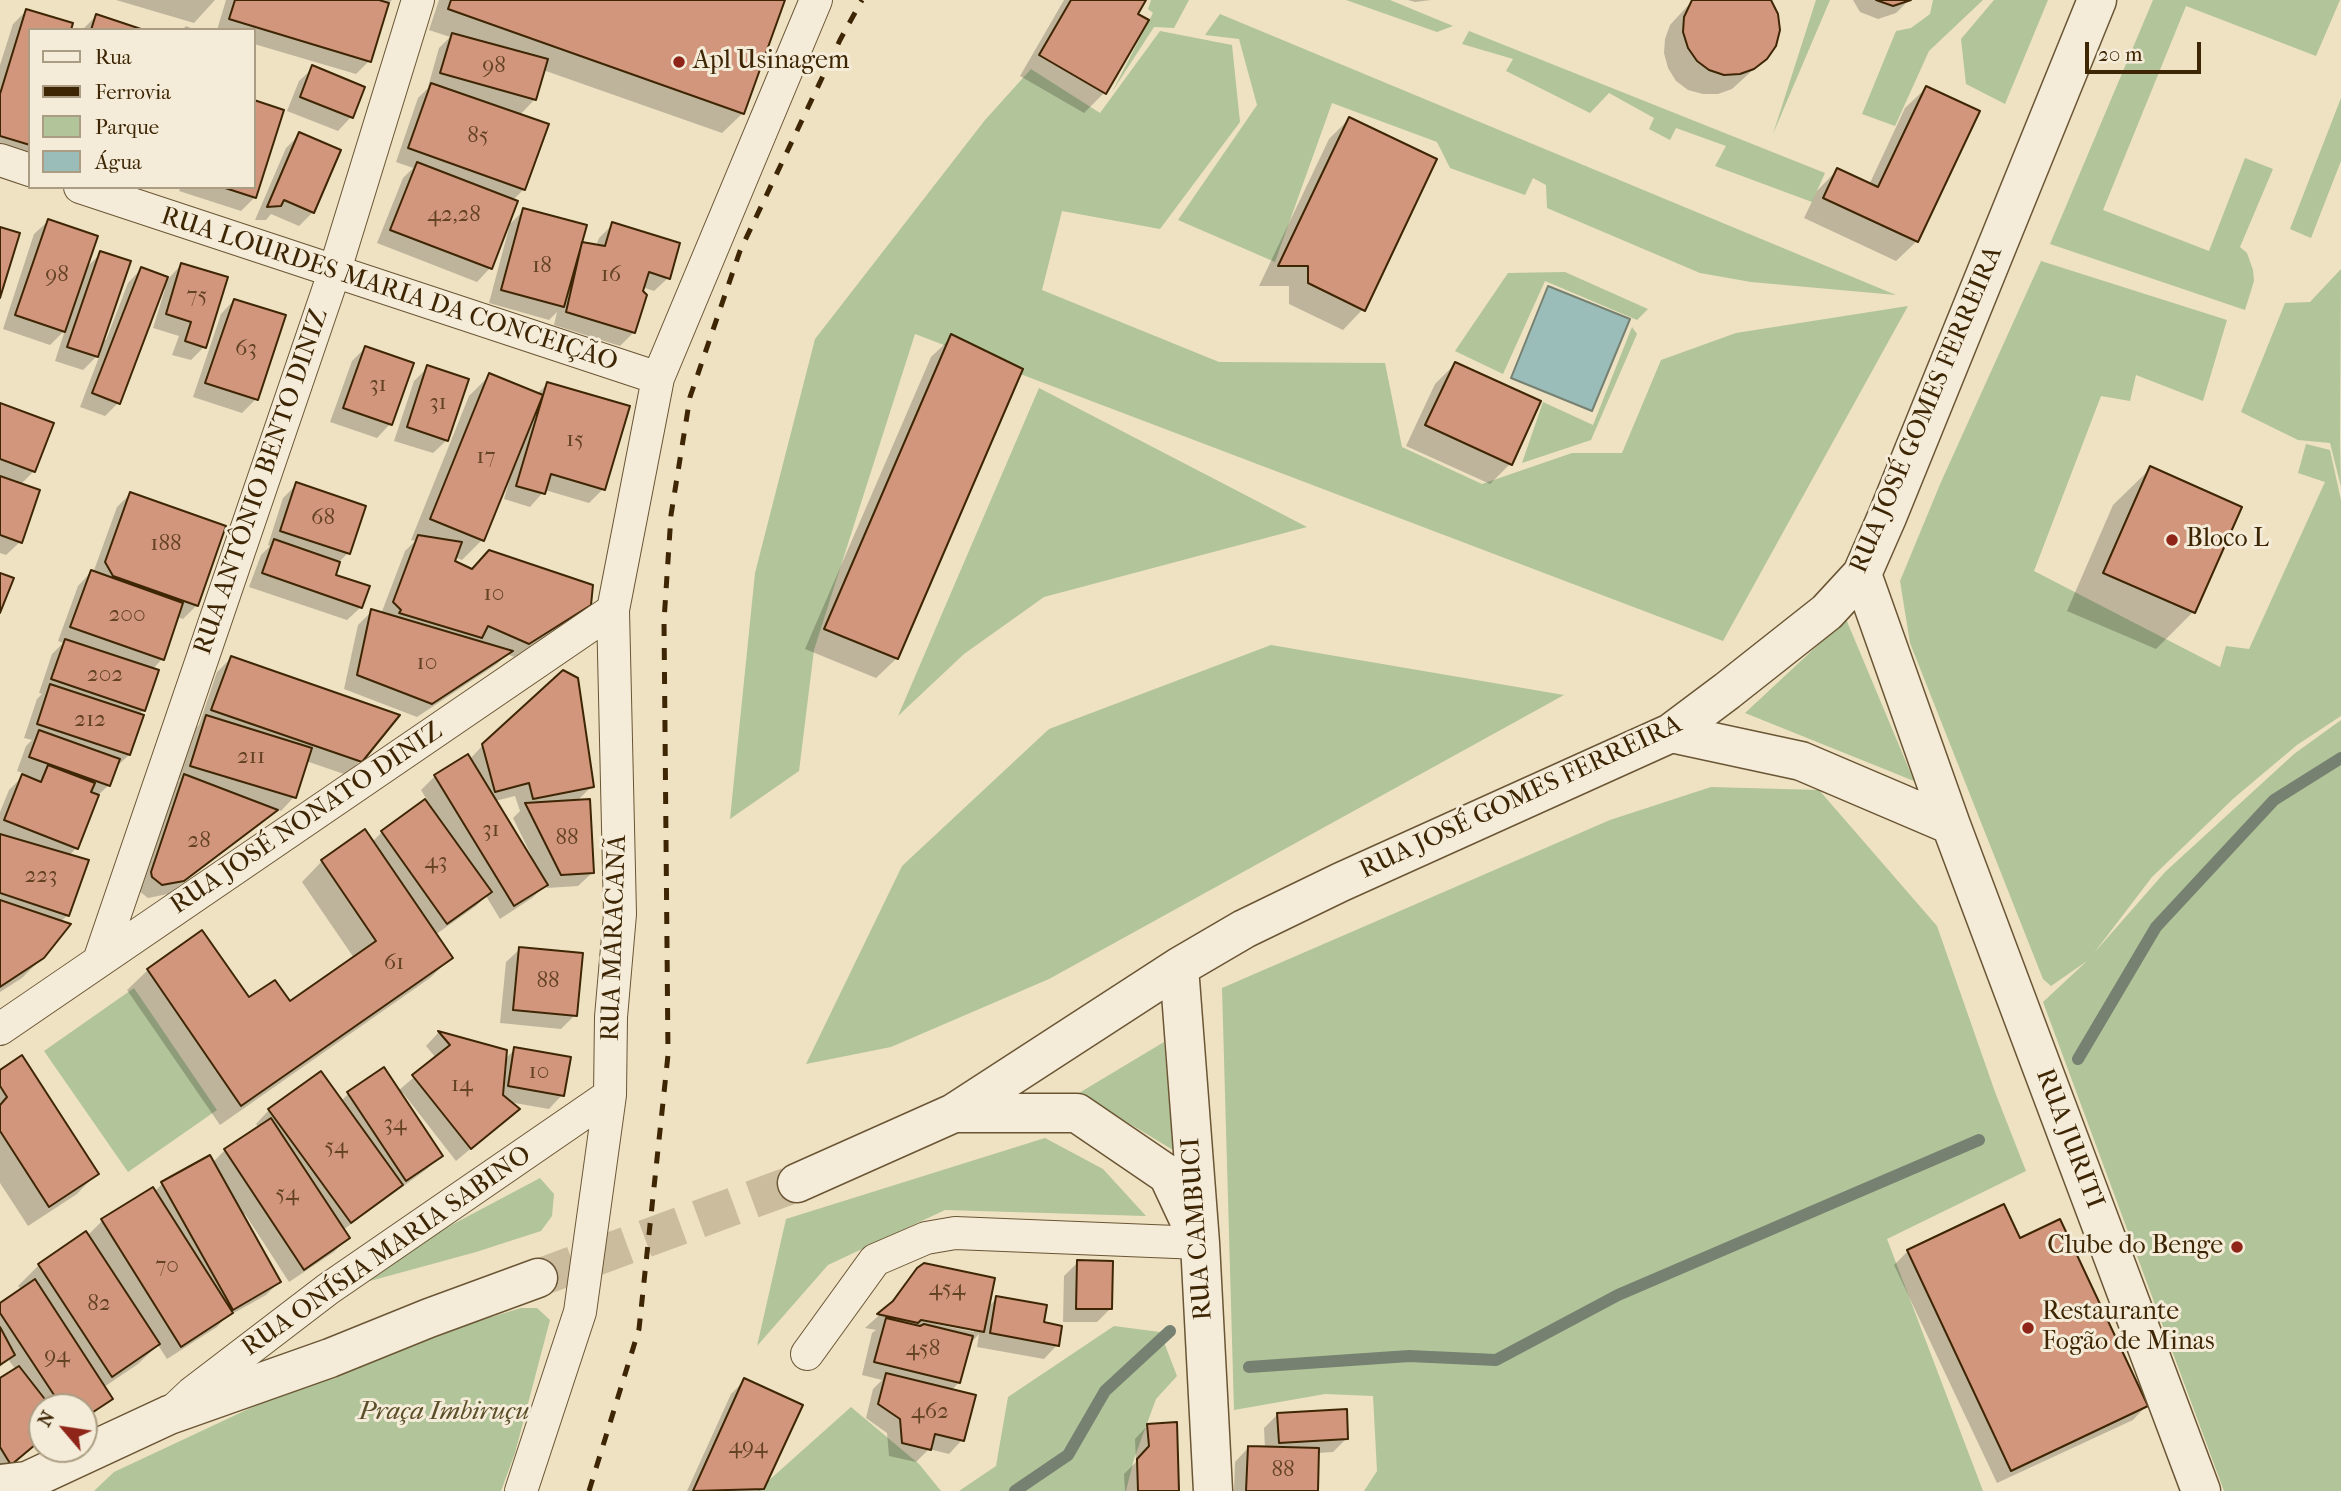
<!DOCTYPE html>
<html>
<head>
<meta charset="utf-8">
<style>
	body { margin:0 }
	#map { position:relative; width:2341px; height:1491px; overflow:hidden; background:#eee2c3; font-family:"IM FELL French Canon",serif }
	canvas { display:block }
	.legend { position:absolute; left:28px; top:28px; width:228px; height:161px; box-sizing:border-box; background:#f4ecd8; border:2px solid #ab9d83; margin:0; padding:9px 12px; list-style:none; font-size:21px; color:#3e2604 }
	.legend li { display:flex; align-items:center; gap:14px; height:35px }
	.legend b { width:35px; border:2px solid #ab9d83 }
	.north { position:absolute; left:28px; top:1393px; width:70px; height:70px; box-sizing:border-box; background:#f4ecd8; border:2px solid #ab9d83; border-radius:50%; rotate:299deg; font-size:19px; font-weight:700; line-height:28px; text-align:center; color:#3e2604 }
	.north::after { content:''; display:block; margin:auto; width:24px; height:32px; background:#8f2418; clip-path:polygon(50% 0,100% 100%,50% 72%,0 100%) }
	.scale { position:absolute; left:2085px; top:42px; width:116px; height:32px; box-sizing:border-box; border:4px solid #3e2604; border-top:0; padding-left:9px; font-size:21px; line-height:24px; white-space:nowrap; color:#3e2604; -webkit-text-stroke:5px #f4ecd8; paint-order:stroke }
</style>
</head>
<body>
<div id="map">
<canvas width="2341" height="1491"></canvas>
<ul class="legend">
<li><b style="height:9px;background:#f4ecd8"></b>Rua</li>
<li><b style="height:9px;background:#3e2604"></b>Ferrovia</li>
<li><b style="height:19px;background:#b2c499"></b>Parque</li>
<li><b style="height:19px;background:#9bbdb9"></b>Água</li>
</ul>
<div class="north">N</div>
<div class="scale">20 m</div>
</div>
<script>
const ctx = document.querySelector('canvas').getContext('2d');
ctx.lineJoin = 'round';
function paint(path, color) {
  ctx.fillStyle = color;
  ctx.fill(path, 'evenodd');
}
function shape(rows) {
  const path = new Path2D();
  for (const r of rows) {
    path.moveTo(r[0], r[1]);
    for (let i = 2; i < r.length; i += 2) path.lineTo(r[i], r[i + 1]);
  }
  return path;
}
function strokePath(path, color, width, dash) {
  ctx.strokeStyle = color;
  ctx.lineWidth = width;
  ctx.lineCap = dash ? 'butt' : 'round';
  ctx.setLineDash(dash || []);
  ctx.stroke(path);
}
function write(font, color, halo, rows, align = 'center') {
  ctx.font = font + ' "IM FELL French Canon",serif';
  ctx.lineWidth = 6;
  ctx.setLineDash([]);
  ctx.textBaseline = 'middle';
  ctx.strokeStyle = halo;
  ctx.fillStyle = color;
  for (const [text, x, y, turn = 0] of rows) {
    ctx.save();
    ctx.translate(x, y);
    ctx.rotate((+turn || 0) * Math.PI / 180);
    ctx.textAlign = isNaN(turn) ? turn : align;
    if (halo) ctx.strokeText(text, 0, 0);
    ctx.fillText(text, 0, 0);
    ctx.restore();
  }
}
const green = shape([
	[1151,0,1189,0,1174,28,1154,27,1112,92,1153,13,1148,9],
	[1346,0,1390,0,1453,26,1437,32],
	[1816,0,1830,0,1773,134],
	[1933,0,1983,0,1929,51,1895,126,1862,114,1896,31,1911,28,1930,14],
	[1994,0,2048,0,2005,104,1966,84,1961,39],
	[2153,0,2340,0,2316,56,2186,6,2103,210,2209,251,2245,158,2273,169,2240,247,2247,253,2253,270,2254,281,2245,310,2050,244],
	[1220,14,1896,295,1751,282,1700,273,1547,208,1546,185,1533,178,1525,195,1450,168,1437,142,1332,103,1275,262,1178,220,1257,105,1239,39,1205,35],
	[1160,31,1232,45,1240,122,1160,229,1062,211,1042,290,1219,362,1385,363,1402,447,1482,484,1572,453,1622,453,1661,360,1736,333,1908,306,1723,641,915,334,814,650,799,771,730,819,755,573,815,339,985,120,1031,69,1100,113],
	[1469,31,1825,173,1812,202,1715,166,1726,146,1676,128,1670,140,1649,129,1654,118,1609,93,1590,113,1506,71,1513,59,1462,44],
	[2341,98,2341,161,2311,238,2290,229],
	[2041,261,2227,320,2203,401,2136,375,2130,401,2101,396,2034,571,2220,667,2226,646,2249,649,2325,482,2298,473,2306,444,2330,450,2341,500,2341,716,2297,745,2234,798,2152,877,2094,953,2165,872,2294,754,2341,720,2341,1491,2224,1491,2043,1002,2087,961,2051,986,2043,979,1910,643,1900,581,1941,482],
	[2341,269,2340,438,2341,487,2330,443,2298,440,2241,412,2285,303,2310,302],
	[1565,272,1648,309,1637,320,1545,281,1503,374,1455,351,1508,273],
	[1632,327,1637,334,1591,440,1522,463,1543,402,1593,425],
	[1039,388,1307,527,1044,597,964,654,898,716],
	[1846,619,1914,781,1745,713],
	[1271,645,1564,695,1049,979,891,1047,806,1064,902,866,1049,729],
	[1711,787,1819,790,1937,926,1995,1092,2026,1171,1887,1239,1983,1491,1364,1491,1377,1471,1373,1396,1325,1394,1234,1410,1222,988,1610,820],
	[134,988,217,1110,128,1172,44,1051],
	[1164,1042,1173,1150,1079,1093],
	[1045,1138,1103,1169,1146,1216,945,1210,828,1265,757,1346,786,1219],
	[540,1178,554,1194,552,1216,541,1231,476,1252,348,1287,427,1238],
	[521,1308,537,1308,550,1320,515,1453,501,1491,94,1491,114,1472,274,1397,393,1347],
	[1114,1326,1160,1332,1177,1376,1156,1399,1134,1459,1126,1491,959,1491,996,1466,1008,1397],
	[851,1407,919,1464,941,1491,757,1491]
]);
const water = shape([
	[1548,286,1630,319,1592,411,1511,378,1548,286]
]);
const shadow = shape([
	[116,0,215,0,194,23],
	[226,0,392,0,387,5,369,61,356,74,254,44,254,30,217,30],
	[439,0,783,0,743,113,722,133,543,70,535,99,519,116,524,189,512,201,490,268,477,282,377,243,403,178,413,168,396,162,418,98,429,87,428,87,439,48,450,37,429,30],
	[1064,0,1144,0,1105,92,1084,113,1020,76],
	[1408,0,1431,0,1415,2],
	[1693,0,1769,0,1766,58,1732,89,1718,94,1703,94,1688,90,1676,81,1668,68,1664,53,1665,39,1670,25],
	[1853,0,1909,0,1896,13,1878,19,1860,12],
	[26,11,30,30,30,150,20,159,0,153,0,65,13,24],
	[96,16,139,30,82,30],
	[186,26,196,30,182,30],
	[313,68,351,117,338,131,287,111,299,81],
	[1926,88,1917,241,1896,261,1804,218,1817,191,1837,170,1869,185,1905,108],
	[254,102,282,111,255,197,241,211,179,191,181,187,254,187],
	[1349,119,1363,309,1343,330,1289,304,1289,286,1259,286,1329,139],
	[300,134,313,212,299,226,271,214,266,220,255,220,286,148],
	[524,210,580,243,596,246,599,238,613,224,668,278,654,291,642,287,634,332,620,346,554,325,557,312,549,320,489,303,510,224],
	[48,221,85,269,101,253,103,339,106,340,128,283,141,269,168,279,181,265,204,347,191,360,172,355,179,336,153,328,165,289,162,288,118,403,105,416,80,407,101,352,83,370,55,361,65,330,50,345,3,329,34,234],
	[234,300,256,399,242,413,193,397,221,314],
	[952,337,897,658,876,678,805,649,931,357],
	[365,348,390,424,377,438,330,422,352,361],
	[1455,364,1510,464,1490,484,1406,446,1435,384],
	[428,367,447,440,433,453,394,441,414,381],
	[490,375,537,394,547,384,603,489,589,503,545,490,530,507,504,499,510,478,507,477,482,540,462,560,454,557,453,562,472,571,589,604,575,619,514,657,507,654,497,664,417,717,344,689,358,625,372,611,381,614,405,551,415,541,411,540,469,396],
	[0,405,34,471,20,485,20,542,6,555,0,553],
	[2151,468,2193,612,2156,649,2067,611,2113,505],
	[297,484,348,553,338,563,334,576,361,607,347,620,249,587,261,555,270,546,268,545,283,498],
	[130,494,224,527,196,606,183,619,177,617,162,659,152,670,144,710,138,715,129,755,114,769,109,785,96,797,76,848,69,856,68,915,60,922,43,957,22,978,0,992,0,812,9,790,25,774,17,771,26,746,32,740,24,738,37,699,42,694,39,693,52,654,63,643,58,641,78,586,91,572,93,573,117,507],
	[231,658,360,761,347,775,306,761,294,797,281,811,276,809,262,823,168,894,148,898,139,891,171,789,180,780,178,779,193,731,199,725,217,672],
	[483,745,592,786,576,802,592,873,578,886,547,888,546,885,532,898,500,919,486,896,476,906,435,935,451,958,430,978,220,1125,127,990,148,970,248,1000,289,1003,354,958,302,882,322,861,372,842,382,832,427,800,421,790,435,776,467,757,469,760],
	[515,796,520,811,513,818,533,859,530,860,495,801],
	[520,949,575,1015,561,1029,500,1023,506,962],
	[438,1033,505,1051,504,1060,515,1049,562,1095,549,1109,509,1102,518,1109,456,1161,403,1093,400,1095,441,1155,427,1169,343,1230,348,1238,334,1252,289,1282,245,1214,242,1216,279,1282,266,1295,225,1318,217,1327,167,1359,158,1345,138,1364,104,1387,111,1398,84,1421,84,1407,42,1407,42,1440,0,1475,0,1381,16,1370,8,1359,0,1367,0,1305,22,1290,18,1286,39,1265,87,1236,102,1221,154,1192,162,1184,212,1163,225,1150,259,1128,256,1124,269,1110,341,1101,348,1094,398,1091,436,1058,426,1046],
	[0,1072,97,1173,77,1194,28,1226,0,1183],
	[2019,1241,2146,1406,2133,1420,1997,1483,1894,1265,1908,1251],
	[1078,1262,1110,1309,1097,1322,1063,1322,1064,1276],
	[918,1269,987,1308,997,1298,1042,1324,1057,1345,1044,1359,977,1347,979,1334,969,1345,959,1382,951,1391,962,1440,949,1454,929,1449,916,1462,889,1456,887,1433,866,1418,873,1389,882,1380,862,1375,872,1333,876,1330,865,1328,885,1310,904,1284],
	[913,1316,974,1329,974,1332,912,1319],
	[745,1380,763,1488,760,1491,687,1491,731,1394],
	[1278,1414,1346,1439,1333,1452,1317,1453,1317,1491,1234,1491,1235,1462,1248,1448,1265,1449,1264,1428],
	[1148,1425,1177,1491,1125,1491,1124,1474,1136,1462,1135,1439]
]);
const stream = shape([
	[2078,1059,2156,927,2274,800,2341,758],
	[1249,1367,1409,1356,1496,1360,1618,1295,1979,1140],
	[1015,1491,1068,1455,1105,1391,1170,1331]
]);
const building = shape([
	[235,0,379,0,389,3,371,62,229,19,235,0],
	[451,0,785,0,744,114,448,9,451,0],
	[1071,0,1146,0,1138,14,1149,20,1106,94,1039,55,1071,0],
	[1692,0,1771,0,1778,14,1780,30,1776,46,1767,59,1754,69,1740,74,1724,75,1709,70,1697,61,1688,48,1683,32,1684,17,1692,0],
	[1876,0,1911,0,1893,6,1876,0],
	[26,9,73,23,71,30,30,30,30,145,0,136,0,94,26,9],
	[96,14,144,30,91,30,96,14],
	[452,33,548,59,536,100,440,73,452,33],
	[312,65,365,87,353,118,300,97,312,65],
	[431,83,549,124,525,190,408,148,431,83],
	[1926,86,1980,111,1918,242,1823,198,1837,168,1878,187,1926,86],
	[254,100,284,110,256,198,222,187,254,187,254,100],
	[1349,117,1437,159,1365,311,1308,283,1308,266,1278,266,1349,117],
	[299,132,341,150,314,213,284,200,281,206,267,207,299,132],
	[417,162,518,201,492,269,390,230,417,162],
	[523,208,587,225,564,307,501,290,523,208],
	[48,219,98,236,65,332,15,315,48,219],
	[612,222,680,243,670,279,649,272,643,291,647,295,635,333,566,312,582,242,605,246,612,222],
	[0,227,20,233,0,298,0,227],
	[100,251,131,261,98,357,67,347,100,251],
	[181,263,228,277,206,348,185,341,191,322,166,314,181,263],
	[141,267,168,277,120,404,92,393,141,267],
	[234,299,286,315,258,400,205,383,234,299],
	[951,334,1023,369,898,659,824,629,951,334],
	[365,346,414,363,392,425,343,408,365,346],
	[1455,362,1541,401,1512,465,1425,425,1455,362],
	[427,365,469,379,448,441,407,427,427,365],
	[489,373,543,395,484,541,430,519,489,373],
	[547,382,630,406,605,490,551,474,545,494,516,486,547,382],
	[0,403,54,423,35,472,0,459,0,403],
	[2150,466,2242,507,2195,613,2103,573,2150,466],
	[0,476,40,490,22,543,0,535,0,476],
	[296,482,366,506,350,554,280,531,296,482],
	[130,492,226,526,198,606,113,576,105,562,130,492],
	[418,535,462,542,455,561,472,569,489,550,593,585,591,605,529,644,488,626,482,638,399,613,401,610,393,602,418,535],
	[274,539,340,562,336,575,370,586,362,608,262,573,274,539],
	[91,570,183,603,164,660,70,627,91,570],
	[0,573,14,578,0,613,0,573],
	[371,609,513,651,432,704,357,675,371,609],
	[65,639,159,670,145,711,51,679,65,639],
	[231,656,400,715,362,762,211,710,231,656],
	[563,670,578,678,594,787,533,799,529,783,495,792,482,744,563,670],
	[50,684,144,715,130,755,37,724,50,684],
	[206,715,312,748,296,798,190,766,206,715],
	[39,730,120,759,110,786,29,757,39,730],
	[468,754,548,885,514,906,434,775,468,754],
	[48,765,95,783,91,792,99,795,78,849,4,820,22,774,41,782,48,765],
	[184,774,278,810,184,881,162,885,152,877,151,872,184,774],
	[425,799,492,892,447,924,381,831,425,799],
	[590,799,594,873,561,875,525,803,590,799],
	[365,829,453,958,241,1106,147,969,202,930,249,997,275,980,290,1001,376,941,321,860,365,829],
	[0,834,89,860,69,916,0,893,0,834],
	[0,900,71,924,44,958,0,987,0,900],
	[519,947,583,953,577,1016,513,1010,519,947],
	[438,1031,507,1050,503,1095,520,1109,471,1149,412,1075,450,1045,438,1031],
	[514,1047,571,1057,564,1096,508,1086,514,1047],
	[22,1055,99,1174,49,1207,0,1131,0,1105,7,1097,0,1086,0,1070,22,1055],
	[384,1067,443,1156,406,1181,347,1092,384,1067],
	[321,1071,403,1185,351,1223,268,1109,321,1071],
	[271,1118,350,1238,304,1270,224,1149,271,1118],
	[210,1155,281,1282,233,1310,161,1182,210,1155],
	[153,1187,233,1313,181,1347,101,1219,153,1187],
	[2004,1204,2020,1238,2060,1219,2148,1406,2011,1471,1907,1250,2004,1204],
	[86,1231,160,1344,112,1377,38,1264,86,1231],
	[1077,1260,1113,1261,1112,1309,1076,1309,1077,1260],
	[924,1263,995,1278,984,1332,921,1320,918,1323,877,1314,893,1301,917,1268,924,1263],
	[35,1279,113,1399,84,1418,84,1407,62,1407,0,1313,0,1303,35,1279],
	[996,1296,1047,1305,1044,1322,1062,1326,1059,1346,990,1333,996,1296],
	[886,1318,920,1326,924,1324,973,1336,960,1383,874,1362,886,1318],
	[0,1327,15,1355,0,1365,0,1327],
	[19,1366,51,1407,42,1407,42,1439,11,1465,0,1447,0,1378,19,1366],
	[886,1373,976,1395,964,1441,935,1434,931,1450,902,1443,900,1419,878,1404,886,1373],
	[744,1378,803,1405,764,1489,693,1491,744,1378],
	[1347,1409,1348,1439,1279,1443,1277,1413,1347,1409],
	[1177,1422,1179,1491,1138,1491,1137,1459,1149,1446,1147,1424,1177,1422],
	[1248,1446,1319,1448,1318,1491,1246,1491,1248,1446]
]);
const tertiaryTunnel = shape([
	[538,1278,797,1183]
]);
const minor = shape([
	[0,160,30,170],
	[80,187,658,378],
	[99,961,334,273,418,0],
	[0,1029,613,610],
	[807,1354,875,1260,926,1238,955,1233,1200,1243],
	[174,1410,192,1393,328,1289,610,1095],
	[521,1491,580,1312,610,1095,611,1017,620,914,613,610,658,378,816,0]
]);
const tertiary = shape([
	[1862,574,1951,825,2201,1491],
	[1671,733,1801,761,1951,825],
	[1179,967,1200,1243,1213,1491],
	[954,1113,1077,1113,1168,1175,1190,1222],
	[797,1183,954,1113,1179,967,1244,929,1341,882,1671,733,1727,691,1827,612,1862,574,1887,517,2097,0],
	[0,1484,27,1481,169,1415,330,1358,429,1318,538,1278]
]);
const rail = shape([
	[589,1491,639,1329,668,1055,664,621,671,515,690,397,740,251,840,40,862,0]
]);
const markers = [
	[679,62,7,"#8f2418"],
	[2172,540,7,"#8f2418"],
	[2237,1247,7,"#8f2418"],
	[2028,1328,7,"#8f2418"]
];
const numberNames = [
	["98",494,66],
	["85",478,136],
	["42,28",454,215],
	["18",542,266],
	["98",57,275],
	["16",611,275],
	["75",197,296],
	["63",246,349],
	["31",378,385],
	["31",438,403],
	["15",575,440],
	["17",486,457],
	["68",323,518],
	["188",166,544],
	["10",494,594],
	["200",127,615],
	["10",427,663],
	["202",105,675],
	["212",90,720],
	["211",251,757],
	["31",491,830],
	["88",567,838],
	["28",199,841],
	["43",436,862],
	["223",41,876],
	["61",394,963],
	["88",548,981],
	["10",539,1072],
	["14",462,1085],
	["34",395,1124],
	["54",336,1147],
	["54",287,1194],
	["70",167,1266],
	["454",947,1289],
	["82",99,1304],
	["458",923,1349],
	["94",57,1356],
	["462",930,1412],
	["494",748,1447],
	["88",1283,1470]
];
const poiNames = [
	["Apl Usinagem",693,62],
	["Bloco L",2186,540],
	["Clube do Benge",2223,1247,"right"],
	["Restaurante",2042,1313],
	["Fogão de Minas",2042,1343]
];
const streetNames = [
	["RUA LOURDES MARIA DA CONCEIÇÃO",389,290,18],
	["RUA JOSÉ GOMES FERREIRA",1927,410,-67],
	["RUA ANTÔNIO BENTO DINIZ",262,482,-71],
	["RUA JOSÉ GOMES FERREIRA",1521,798,-25],
	["RUA JOSÉ NONATO DINIZ",307,819,-34],
	["RUA MARACANÃ",615,938,-88],
	["RUA JURITI",2069,1139,69],
	["RUA CAMBUCI",1198,1229,-94],
	["RUA ONÍSIA MARIA SABINO",387,1252,-35]
];
const parkNames = [
	["Praça Imbiruçu",444,1413]
];
paint(green, '#b2c499');
paint(water, '#9bbdb9');
strokePath(water, '#768171', 2);
paint(shadow, '#0003');
strokePath(stream, '#768171', 12);
paint(building, '#d2967c');
strokePath(building, '#3e2604', 2);
strokePath(tertiaryTunnel, '#cbbc9d', 38, [38, 19]);
strokePath(minor, '#6a5534', 34);
strokePath(tertiary, '#6a5534', 41);
strokePath(minor, '#f4ecd8', 32);
strokePath(tertiary, '#f4ecd8', 38);
strokePath(rail, '#3e2604', 5, [12, 12]);
for (const [x, y, r, color] of markers) {
  const dot = new Path2D();
  dot.arc(x, y, r, 0, 2 * Math.PI);
  ctx.fillStyle = color;
  ctx.fill(dot);
  strokePath(dot, '#f4ecd8', 2.5);
}
write('23px', '#634222', null, numberNames);
write('26px', '#3e2604', '#f4ecd8', poiNames, 'left');
write('26px', '#3e2604', '#f4ecd8', streetNames);
write('italic 26px', '#5b4e29', '#f4ecd8', parkNames);
</script>
</body>
</html>
